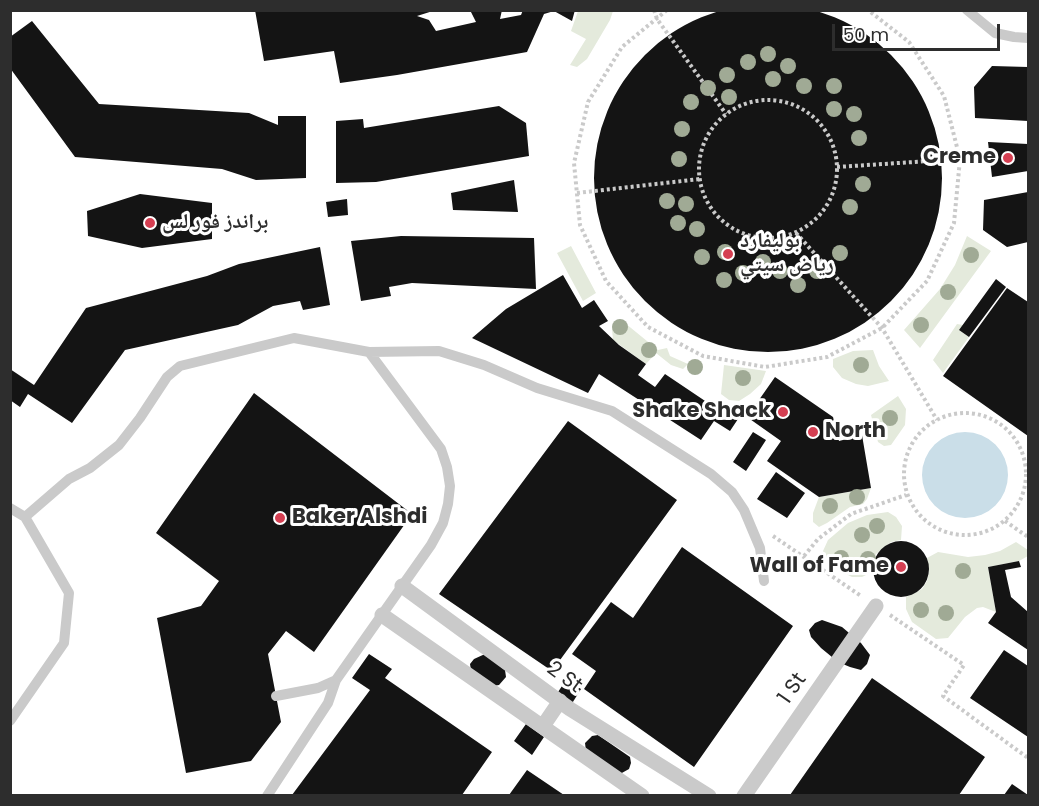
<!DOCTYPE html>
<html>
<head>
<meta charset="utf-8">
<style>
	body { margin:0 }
	#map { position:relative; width:1039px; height:806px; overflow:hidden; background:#fff; font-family:Poppins,sans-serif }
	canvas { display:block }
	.frame { position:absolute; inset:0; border:12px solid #2d2d2d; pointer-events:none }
	.scale { position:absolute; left:832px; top:24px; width:168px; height:27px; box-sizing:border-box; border:3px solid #2d2d2d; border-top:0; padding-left:8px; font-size:18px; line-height:21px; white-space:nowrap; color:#2d2d2d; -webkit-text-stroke:4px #fff; paint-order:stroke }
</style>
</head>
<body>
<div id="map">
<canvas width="1039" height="806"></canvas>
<div class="frame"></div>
<div class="scale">50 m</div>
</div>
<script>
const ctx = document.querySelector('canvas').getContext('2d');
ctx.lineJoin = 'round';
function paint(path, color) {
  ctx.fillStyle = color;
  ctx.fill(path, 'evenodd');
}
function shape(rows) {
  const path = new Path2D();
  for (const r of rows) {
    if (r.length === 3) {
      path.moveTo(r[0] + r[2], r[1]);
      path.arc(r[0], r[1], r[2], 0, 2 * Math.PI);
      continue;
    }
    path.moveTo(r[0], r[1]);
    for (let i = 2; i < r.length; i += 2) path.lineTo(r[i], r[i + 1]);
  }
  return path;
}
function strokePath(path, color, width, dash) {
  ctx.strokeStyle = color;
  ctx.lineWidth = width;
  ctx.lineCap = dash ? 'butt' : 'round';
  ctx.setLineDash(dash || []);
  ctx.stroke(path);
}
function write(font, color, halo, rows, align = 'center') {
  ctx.font = font + ' Poppins,"Noto Naskh Arabic",sans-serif';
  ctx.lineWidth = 6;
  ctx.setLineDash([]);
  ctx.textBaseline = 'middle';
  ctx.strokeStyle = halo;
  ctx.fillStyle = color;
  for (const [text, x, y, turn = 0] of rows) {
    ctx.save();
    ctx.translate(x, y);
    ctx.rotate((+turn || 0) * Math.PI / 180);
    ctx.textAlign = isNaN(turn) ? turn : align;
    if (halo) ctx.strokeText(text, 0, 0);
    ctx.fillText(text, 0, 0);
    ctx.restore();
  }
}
const green = shape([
	[578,11,613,11,610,20,587,59,577,67,570,65,586,39,571,31],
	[967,236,991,251,920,348,904,330,940,289,955,265],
	[571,246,596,293,583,301,557,253],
	[620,319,658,350,667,348,670,356,688,364,683,369,671,365,656,353,646,364,613,340,612,329,614,322],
	[957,324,963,325,959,330,969,337,943,373,933,360],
	[873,350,879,366,889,381,868,386,856,384,842,378,833,367,833,359,853,351],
	[724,365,766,371,761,384,750,394,739,401,729,400,721,394],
	[898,396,906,409,905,425,891,445,884,446,878,442,871,415],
	[871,488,867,499,863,504,850,507,827,523,819,527,813,522,813,513,819,497],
	[888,512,896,517,902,526,901,540,891,542,876,554,872,572,862,577,852,577,840,571,829,561,823,551,828,540,848,523,867,515],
	[1016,542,1028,550,1028,556,1019,561,988,567,996,612,983,607,977,608,965,617,948,638,936,639,912,622,906,609,906,597,922,589,927,581,929,572,927,558,938,552,968,557,985,555,1000,551]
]);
const water = shape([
	[768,169,49],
	[965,475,43]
]);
const building = shape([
	[768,178,174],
	[255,10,436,10,417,16,429,20,436,31,476,22,470,10,502,10,500,19,521,15,523,10,575,10,572,21,554,11,544,14,527,52,397,75,340,83,334,51,264,61],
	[32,21,99,104,249,113,278,125,278,116,306,116,306,178,256,180,222,169,75,157,10,68,10,37],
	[992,66,1028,67,1028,121,975,118,974,87],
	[499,106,526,123,529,156,376,182,336,183,336,121,363,119,364,128],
	[988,142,1028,144,1028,171,992,177],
	[514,180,518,212,453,210,451,193],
	[1028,192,1028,242,1007,247,983,230,984,200],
	[140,194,212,203,212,239,142,248,88,236,87,211],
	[347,199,348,215,328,217,326,202],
	[401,236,534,238,536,289,412,283,389,287,391,296,361,301,351,241],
	[320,247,330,305,303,310,300,301,273,306,238,325,125,350,72,423,28,394,20,407,10,400,10,369,34,385,86,308,207,276,239,264],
	[563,275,582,308,594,300,608,321,599,326,619,345,646,364,638,375,655,387,665,374,720,411,724,406,740,416,730,431,714,421,701,440,599,374,588,393,472,338,506,309],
	[996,279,1006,287,969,337,959,330],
	[1007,288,1028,302,1028,436,943,376],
	[775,377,833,417,839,441,862,435,871,488,819,497,767,461,781,441,747,417],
	[254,393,412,514,314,652,286,631,268,654,281,722,251,761,186,773,157,618,201,606,219,581,156,533],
	[568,421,677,500,552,671,439,594],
	[753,432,766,440,746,471,733,462],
	[776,472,805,493,787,518,757,499],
	[901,569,28],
	[682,547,793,626,694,767,584,689,596,671,572,654,611,602,633,618],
	[1019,561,1021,567,1005,570,1011,597,1028,612,1028,650,988,623,996,612,988,567],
	[822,620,842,627,861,643,870,655,867,664,861,670,850,667,838,662,821,648,811,637,809,630,815,623],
	[1004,650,1028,666,1028,737,970,698],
	[369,654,392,669,385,678,492,752,462,795,292,795,370,690,352,678],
	[485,654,505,670,506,677,499,685,493,686,471,670,470,664,474,659],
	[872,678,985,757,959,795,790,795],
	[566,680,581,689,571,705,556,695],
	[526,724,544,737,532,755,514,741],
	[598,735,630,757,631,763,629,769,620,774,586,751,585,743,592,736],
	[527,770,564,795,509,795],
	[1012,784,1028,795,1004,795]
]);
const path = shape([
	[654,10,657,19,726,114],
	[667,10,622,47,588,102,574,163,580,225,606,281,648,327,703,356,765,367,827,357,882,328,927,281,954,223,960,159,944,96,909,42,868,10],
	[768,169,69],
	[837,167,960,159],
	[577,193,700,179],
	[796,233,882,328,937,420],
	[965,474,61],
	[1005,521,1028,537],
	[773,536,861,596],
	[804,556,818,539,851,514,906,495],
	[890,615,964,665,943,696,1028,758]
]);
const service = shape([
	[967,10,995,33,1014,37,1028,38],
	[10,508,25,517,69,593,64,643,10,721],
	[25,517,69,479,90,468,119,445,140,418,167,377,180,366,294,338,369,352,439,351,484,365,537,388,612,411,711,474,732,492,744,510,760,548,764,581],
	[276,696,318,688,336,680,431,545,443,523,448,504,450,486,447,467,441,449,369,352],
	[267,796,328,703,336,680]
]);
const pedestrian = shape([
	[402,586,570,709,709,796],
	[382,615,642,796],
	[543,726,560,701],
	[744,796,876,606]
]);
const trees = [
	[768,54],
	[748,62],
	[788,66],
	[727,75],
	[773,79],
	[804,86],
	[834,86],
	[708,88],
	[729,97],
	[691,102],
	[834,109],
	[854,114],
	[682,129],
	[859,138],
	[679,159],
	[863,184],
	[667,201],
	[686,204],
	[850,207],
	[678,223],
	[697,229],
	[725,252],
	[840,253],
	[971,255],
	[702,257],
	[763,262],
	[780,271],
	[817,271],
	[743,273],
	[724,280],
	[798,285],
	[948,292],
	[921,325],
	[620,327],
	[649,350],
	[861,365],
	[695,367],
	[743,378],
	[890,418],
	[857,497],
	[830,506],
	[877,526],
	[862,535],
	[841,558],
	[868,559],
	[963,571],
	[921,610],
	[946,613]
];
const markers = [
	[1008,158,6,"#d53f52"],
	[150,223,6,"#d53f52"],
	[728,254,6,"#d53f52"],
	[783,412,6,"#d53f52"],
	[813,432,6,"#d53f52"],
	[280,518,6,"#d53f52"],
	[901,567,6,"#d53f52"]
];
const poiNames = [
	["Creme",996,158,"right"],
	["براندز فور لس",162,223],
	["بوليفارد",740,242],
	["رياض سيتي",740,266],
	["Shake Shack",771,412,"right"],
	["North",825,432],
	["Baker Alshdi",292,518],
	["Wall of Fame",889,567,"right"]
];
const streetNames = [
	["2 St",564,678,36],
	["1 St",793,689,-55]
];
paint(green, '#e4eadc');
paint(water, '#cadee8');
paint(building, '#141414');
strokePath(path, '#cacaca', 4, [3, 3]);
strokePath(service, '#cacaca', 10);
strokePath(pedestrian, '#cacaca', 15);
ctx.fillStyle = '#a0aa95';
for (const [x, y] of trees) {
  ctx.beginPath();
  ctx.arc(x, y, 8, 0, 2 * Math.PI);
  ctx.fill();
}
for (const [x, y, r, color] of markers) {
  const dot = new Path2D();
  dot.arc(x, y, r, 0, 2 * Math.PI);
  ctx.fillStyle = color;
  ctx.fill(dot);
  strokePath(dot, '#fff', 2);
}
write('bold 21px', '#2d2d2d', '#fff', poiNames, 'left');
write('21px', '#2d2d2d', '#fff', streetNames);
</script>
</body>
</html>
